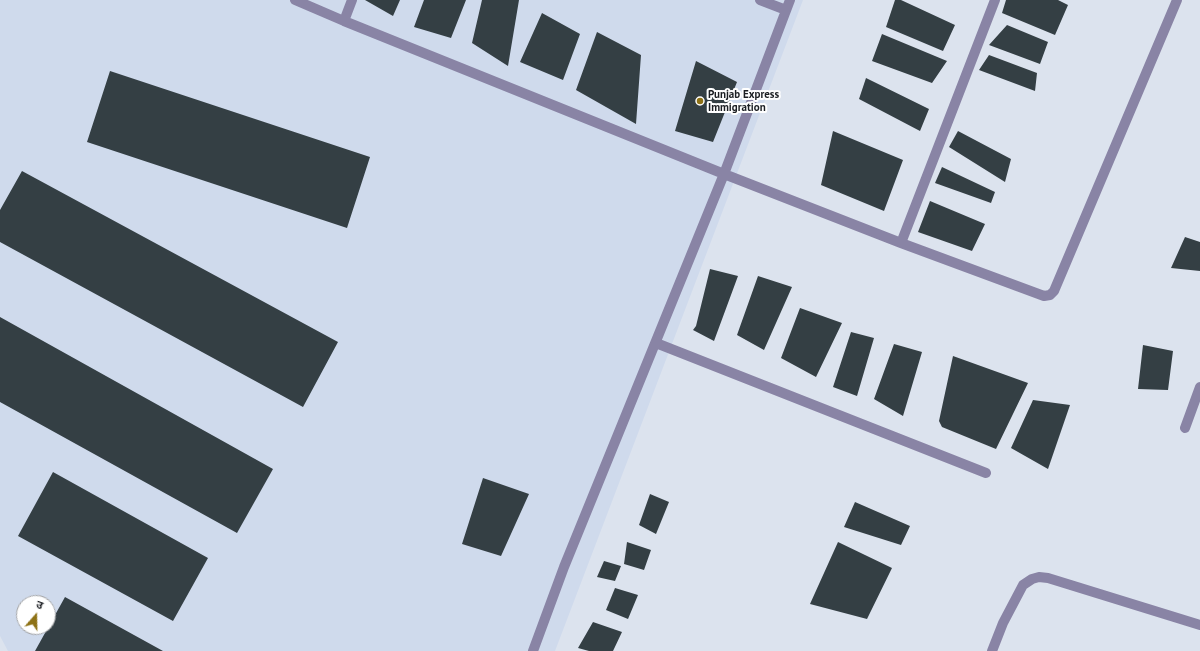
<!DOCTYPE html>
<html>
<head>
<meta charset="utf-8">
<style>
	body { margin:0 }
	#map { position:relative; width:1200px; height:651px; overflow:hidden; background:#dce3ee; font-family:"PT Sans","Noto Sans Devanagari",sans-serif }
	canvas { display:block }
	.north { position:absolute; left:16px; top:595px; width:40px; height:40px; box-sizing:border-box; background:#fff; border:1px solid #a4a5a7; border-radius:50%; rotate:20deg; font-size:11px; font-weight:700; line-height:16px; text-align:center; color:#1b1e22 }
	.north::after { content:''; display:block; margin:auto; width:14px; height:18px; background:#8e7216; clip-path:polygon(50% 0,100% 100%,50% 72%,0 100%) }
</style>
</head>
<body>
<div id="map">
<canvas width="1200" height="651"></canvas>
<div class="north">उ</div>
</div>
<script>
const ctx = document.querySelector('canvas').getContext('2d');
ctx.lineJoin = 'round';
function paint(path, color) {
  ctx.fillStyle = color;
  ctx.fill(path, 'evenodd');
}
function shape(rows) {
  const path = new Path2D();
  for (const r of rows) {
    path.moveTo(r[0], r[1]);
    for (let i = 2; i < r.length; i += 2) path.lineTo(r[i], r[i + 1]);
  }
  return path;
}
function strokePath(path, color, width, dash) {
  ctx.strokeStyle = color;
  ctx.lineWidth = width;
  ctx.lineCap = dash ? 'butt' : 'round';
  ctx.setLineDash(dash || []);
  ctx.stroke(path);
}
function write(font, color, halo, rows, align = 'center') {
  ctx.font = font + ' "PT Sans",sans-serif';
  ctx.lineWidth = 4;
  ctx.setLineDash([]);
  ctx.textBaseline = 'middle';
  ctx.strokeStyle = halo;
  ctx.fillStyle = color;
  for (const [text, x, y, turn = 0] of rows) {
    ctx.save();
    ctx.translate(x, y);
    ctx.rotate((+turn || 0) * Math.PI / 180);
    ctx.textAlign = isNaN(turn) ? turn : align;
    if (halo) ctx.strokeText(text, 0, 0);
    ctx.fillText(text, 0, 0);
    ctx.restore();
  }
}
const built = shape([
	[0,0,803,0,555,651,8,651,0,636],
	[24,603,48,603,48,627,24,627]
]);
const building = shape([
	[365,0,400,0,393,16],
	[424,0,466,0,451,38,414,27],
	[482,0,519,0,508,66,472,43],
	[895,0,901,0,955,25,943,51,886,27],
	[1006,0,1058,0,1068,5,1055,35,1002,13],
	[542,13,580,34,563,80,520,62],
	[1007,25,1048,42,1040,64,989,45],
	[597,32,641,55,636,124,576,90],
	[882,34,947,61,932,83,872,61],
	[989,55,1037,73,1035,91,979,70],
	[696,61,737,82,713,142,675,131],
	[110,71,370,157,347,228,87,142],
	[866,78,929,109,920,131,859,99],
	[833,131,903,160,884,211,821,185],
	[958,131,1011,159,1005,182,949,147],
	[942,167,995,192,991,203,935,183],
	[22,171,338,342,303,407,0,242,0,210],
	[930,201,985,224,972,251,918,232],
	[1185,237,1200,242,1200,271,1171,268],
	[710,269,738,276,714,341,693,330,696,326],
	[758,276,792,287,764,350,737,335],
	[800,308,842,323,816,377,781,358],
	[0,317,273,469,237,533,0,402],
	[851,332,874,338,857,396,833,387],
	[894,344,922,352,903,416,874,399],
	[1143,345,1173,351,1168,390,1138,389],
	[953,356,1028,383,996,449,942,427,939,421],
	[1033,400,1070,405,1048,469,1011,448],
	[53,472,208,558,173,621,18,536],
	[483,478,529,494,501,556,462,544],
	[650,494,669,502,656,534,639,525],
	[855,502,910,526,901,545,844,527],
	[627,542,651,550,644,570,624,564],
	[838,542,892,568,867,619,810,604],
	[604,561,621,566,615,581,597,577],
	[615,588,638,595,628,619,606,610],
	[65,597,163,651,35,651],
	[593,622,622,632,613,651,589,651,578,648]
]);
const minor = shape([
	[295,0,344,21],
	[352,0,344,21,724,174,790,0],
	[760,0,786,10],
	[901,243,995,0],
	[656,343,986,473],
	[1185,428,1200,387],
	[533,651,564,567,724,174,901,243,1044,296,1050,295,1054,291,1177,0],
	[992,651,1003,623,1023,585,1032,579,1039,577,1048,578,1200,625]
]);
const markers = [
	[700,101,4,"#8e7216"]
];
const poiNames = [
	["Punjab Express",708,95],
	["Immigration",708,108]
];
paint(built, '#cfdaec');
paint(building, '#343f44');
strokePath(minor, '#8984a5', 10);
for (const [x, y, r, color] of markers) {
  const dot = new Path2D();
  dot.arc(x, y, r, 0, 2 * Math.PI);
  ctx.fillStyle = color;
  ctx.fill(dot);
  strokePath(dot, '#fff', 1.5);
}
write('bold 11px', '#1b1e22', '#fff', poiNames, 'left');
</script>
</body>
</html>
